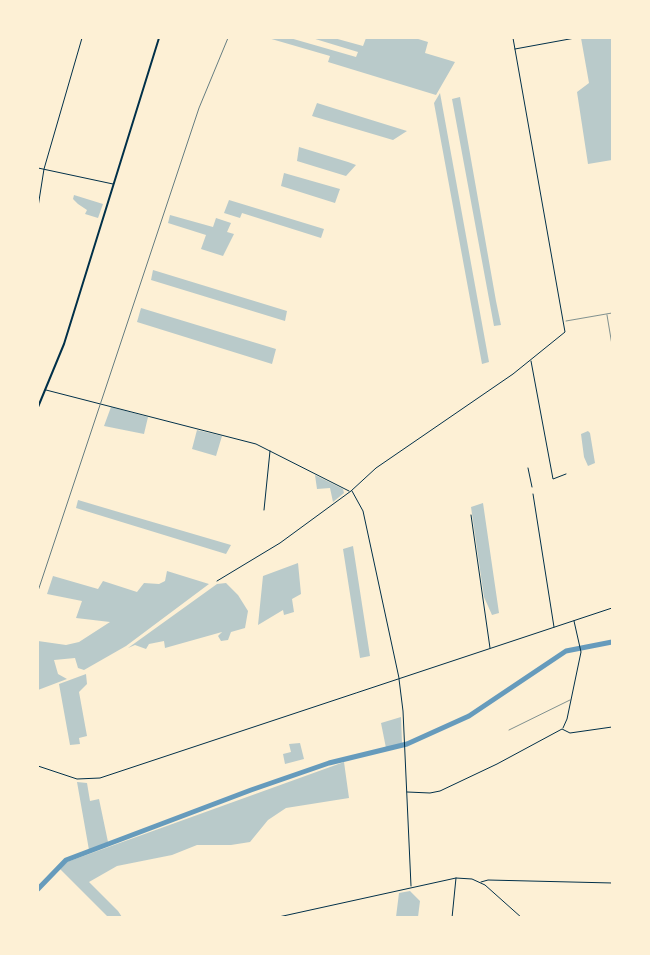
<!DOCTYPE html>
<html>
<head>
<meta charset="utf-8">
<style>
	body { margin:0 }
	#map { position:relative; width:650px; height:955px; overflow:hidden; background:#fdf0d5; font-family:Raleway,sans-serif }
	canvas { display:block }
	.frame { position:absolute; inset:0; border:39px solid #fdf0d5; pointer-events:none }
</style>
</head>
<body>
<div id="map">
<canvas width="650" height="955"></canvas>
<div class="frame"></div>
</div>
<script>
const ctx = document.querySelector('canvas').getContext('2d');
ctx.lineJoin = 'round';
function paint(path, color) {
  ctx.fillStyle = color;
  ctx.fill(path, 'evenodd');
}
function shape(rows) {
  const path = new Path2D();
  for (const r of rows) {
    path.moveTo(r[0], r[1]);
    for (let i = 2; i < r.length; i += 2) path.lineTo(r[i], r[i + 1]);
  }
  return path;
}
function strokePath(path, color, width, dash) {
  ctx.strokeStyle = color;
  ctx.lineWidth = width;
  ctx.lineCap = dash ? 'butt' : 'round';
  ctx.setLineDash(dash || []);
  ctx.stroke(path);
}
const green = shape([
	[268,38,290,38,356,57,358,52,312,38,334,38,363,46,366,38,415,38,428,42,425,53,455,62,436,95,328,62,330,56],
	[581,38,612,38,612,160,588,164,577,92,589,83],
	[440,93,489,362,482,364,434,103],
	[460,97,496,301,501,325,494,326,452,99],
	[317,103,365,118,407,131,393,140,312,116],
	[299,147,348,162,356,165,346,176,297,161],
	[284,173,340,189,335,203,281,186],
	[74,195,103,204,98,218,85,214,87,210,78,204,73,199],
	[229,200,252,207,324,229,321,238,242,213,240,218,224,213],
	[170,215,213,227,216,218,231,223,227,232,234,234,223,256,201,249,206,235,168,223],
	[153,270,287,311,285,321,151,280],
	[141,308,276,349,272,364,137,322],
	[111,407,148,417,144,434,104,426],
	[197,430,222,436,216,456,192,449],
	[588,431,590,433,595,463,588,466,584,457,581,434],
	[315,475,343,489,344,493,333,502,330,488,317,489],
	[78,500,132,516,231,545,226,554,76,508],
	[483,503,499,613,492,615,484,597,471,507],
	[353,546,370,656,360,658,343,549],
	[298,563,301,594,292,599,294,612,284,615,283,610,258,625,263,576],
	[167,571,209,584,126,646,84,670,78,668,75,658,54,660,58,674,67,679,38,690,38,641,66,645,79,642,110,622,76,618,82,601,47,594,53,576,98,589,103,581,137,592,144,583,159,584,165,581],
	[226,583,238,595,248,611,245,628,231,632,228,640,221,641,218,636,222,632,165,648,164,641,149,644,146,649,135,645,128,648,217,584],
	[86,674,87,684,79,692,87,736,79,738,80,744,70,745,59,684],
	[401,717,402,743,386,748,381,723],
	[300,743,304,759,285,764,283,754,291,752,289,744],
	[344,762,349,798,286,808,268,820,250,842,231,845,197,845,172,855,117,866,89,882,118,911,122,917,108,917,60,869,67,862],
	[77,782,87,783,90,801,99,799,108,842,89,850],
	[410,891,420,901,418,917,396,917,399,893]
]);
const river = shape([
	[38,889,66,860,251,790,329,763,407,744,469,716,566,651,612,642]
]);
const path = shape([
	[607,315,612,345],
	[566,321,612,313]
]);
const service = shape([
	[509,730,570,700]
]);
const minor = shape([
	[515,49,575,38],
	[38,168,113,184],
	[38,207,44,169,82,38],
	[531,361,553,479,566,474],
	[46,390,256,444,349,491],
	[528,468,532,487],
	[352,491,363,511,399,678],
	[533,494,554,627],
	[264,510,270,451],
	[471,515,490,648],
	[217,581,280,543,351,491,376,468,513,374,565,332,513,38],
	[563,728,567,719,581,652,574,621],
	[407,792,430,793,440,791,497,764,562,729,570,733,612,727],
	[481,882,488,880,612,883],
	[452,918,456,878]
]);
const tertiary = shape([
	[399,679,403,711,411,886],
	[38,766,77,779,100,778,612,608],
	[274,918,456,878,472,879,485,885,522,918]
]);
const secondary = shape([
	[38,407,64,344,159,38]
]);
const rail = shape([
	[38,591,199,108,228,38]
]);
paint(green, '#b9caca');
strokePath(river, '#669bbc', 5);
strokePath(path, '#003049', 0.5);
strokePath(service, '#003049', 0.5);
strokePath(minor, '#003049', 1);
strokePath(tertiary, '#003049', 1);
strokePath(secondary, '#003049', 2);
strokePath(rail, '#657d81', 1);
</script>
</body>
</html>
